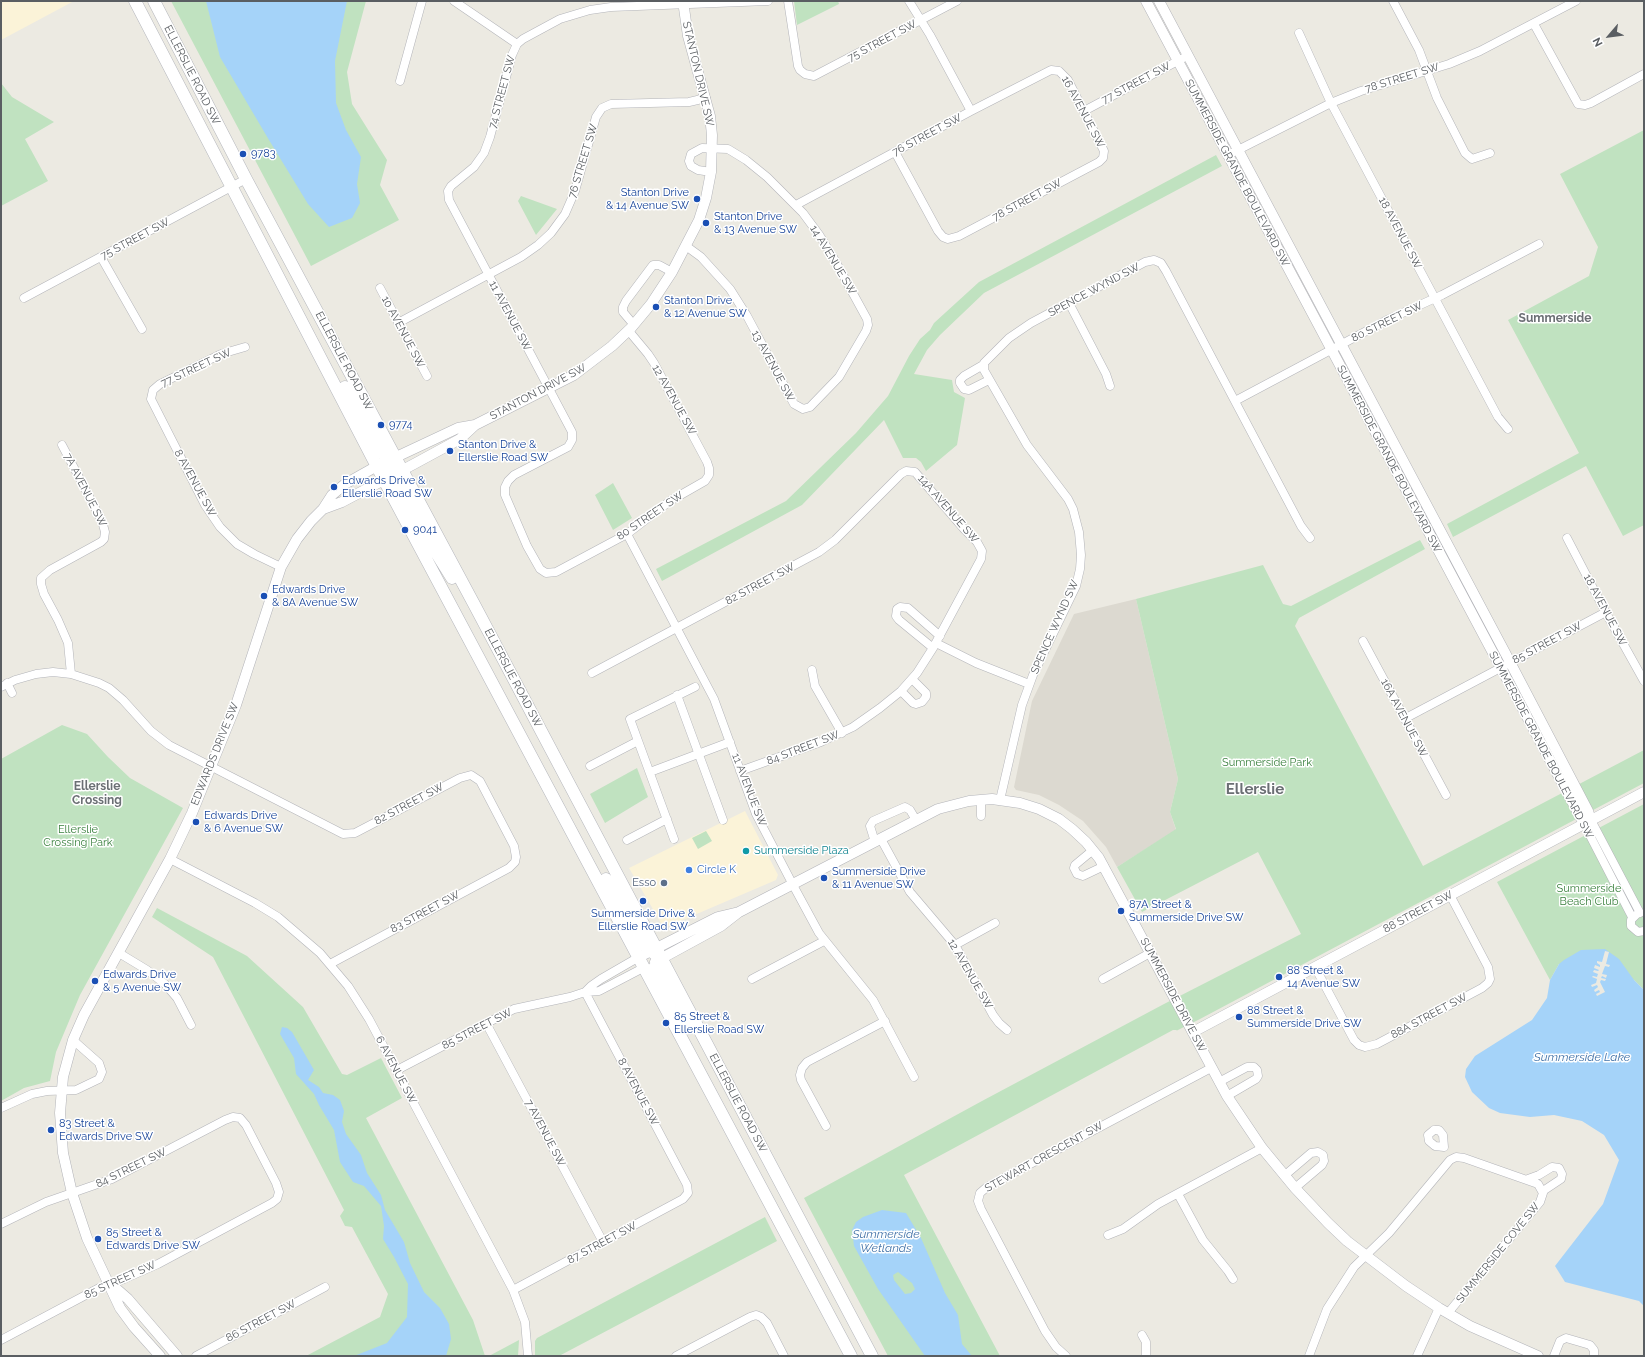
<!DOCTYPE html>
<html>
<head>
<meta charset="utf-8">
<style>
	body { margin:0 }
	#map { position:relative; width:1645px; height:1357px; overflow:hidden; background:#eceae2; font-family:Raleway,sans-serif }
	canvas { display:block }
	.frame { position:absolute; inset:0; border:2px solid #5a5e62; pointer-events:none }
	.north { position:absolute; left:1589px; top:16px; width:40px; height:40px; -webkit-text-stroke:3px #fff; paint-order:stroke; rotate:242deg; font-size:11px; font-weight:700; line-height:16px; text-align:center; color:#5a5e62 }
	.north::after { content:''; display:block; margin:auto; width:14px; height:18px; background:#5a5e62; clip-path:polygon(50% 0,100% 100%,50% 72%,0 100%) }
</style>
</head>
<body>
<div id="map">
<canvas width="1645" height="1357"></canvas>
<div class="frame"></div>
<div class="north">N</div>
</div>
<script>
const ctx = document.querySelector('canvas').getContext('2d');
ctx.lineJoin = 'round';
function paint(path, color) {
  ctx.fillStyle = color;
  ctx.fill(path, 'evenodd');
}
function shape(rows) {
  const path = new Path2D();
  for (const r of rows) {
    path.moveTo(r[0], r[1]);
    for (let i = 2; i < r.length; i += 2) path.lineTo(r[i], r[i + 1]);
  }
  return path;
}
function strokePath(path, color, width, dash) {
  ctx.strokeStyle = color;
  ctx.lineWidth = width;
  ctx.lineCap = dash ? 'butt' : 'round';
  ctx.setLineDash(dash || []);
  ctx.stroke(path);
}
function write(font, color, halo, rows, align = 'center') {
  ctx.font = font + ' Raleway,sans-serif';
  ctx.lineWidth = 3;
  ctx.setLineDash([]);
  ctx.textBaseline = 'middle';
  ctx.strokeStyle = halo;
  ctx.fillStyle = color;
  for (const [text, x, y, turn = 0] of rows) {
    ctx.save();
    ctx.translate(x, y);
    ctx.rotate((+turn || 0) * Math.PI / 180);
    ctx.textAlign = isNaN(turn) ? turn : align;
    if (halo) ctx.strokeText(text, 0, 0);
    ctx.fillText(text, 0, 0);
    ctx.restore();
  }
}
const commercial = shape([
	[1,1,74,1,1,40],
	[745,811,778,875,776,880,664,928,629,868]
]);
const education = shape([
	[1136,599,1178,779,1170,812,1176,830,1117,867,1106,847,1083,821,1059,805,1039,795,1016,790,1014,787,1032,701,1074,614]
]);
const green = shape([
	[171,1,366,1,347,72,352,104,387,160,380,185,399,220,311,266],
	[794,1,838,1,839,4,797,25],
	[1,83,12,97,54,122,25,139,48,181,1,206],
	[1644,130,1644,525,1623,536,1586,466,1453,537,1447,524,1579,453,1508,320,1589,276,1598,247,1560,174],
	[1216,155,1222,166,984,293,940,335,927,350,914,374,952,380,954,392,965,398,957,445,926,471,921,462,916,458,903,458,884,420,802,505,662,581,656,569,786,501,856,433,888,396,909,356,920,339,930,330,934,323,979,282],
	[521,196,557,209,536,235,518,201],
	[613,483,632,518,613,530,595,495],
	[1420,540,1425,549,1299,618,1295,626,1423,866,1644,750,1644,783,1200,1019,1176,1031,1177,1030,1173,1030,904,1175,1000,1356,888,1356,804,1198,982,1101,1164,1004,1301,934,1258,852,1142,912,1117,867,1176,829,1170,812,1178,779,1136,599,1263,565,1283,604,1291,606],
	[62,725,87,734,108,757,130,778,183,808,80,995,56,1052,50,1081,24,1088,1,1101,1,759],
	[637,768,648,797,605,823,590,794],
	[1644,804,1644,990,1634,980,1559,964,1550,980,1497,882],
	[706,831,712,841,698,849,692,838],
	[157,908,247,956,303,1007,342,1074,347,1075,381,1058,402,1098,366,1118,473,1320,485,1356,306,1356,380,1317,388,1294,352,1227,345,1226,340,1216,344,1210,213,957,152,917],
	[765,1217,777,1241,559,1356,535,1356,535,1341,537,1338],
	[519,1340,518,1356,489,1356]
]);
const water = shape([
	[206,1,347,1,335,61,336,103,346,130,361,157,357,184,360,203,352,218,329,227,308,204,269,140,220,57],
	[1605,949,1619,959,1634,980,1644,990,1644,1306,1639,1301,1565,1282,1555,1266,1603,1204,1619,1160,1604,1135,1582,1121,1554,1115,1530,1117,1500,1113,1489,1108,1472,1092,1465,1077,1466,1069,1475,1056,1532,1020,1547,998,1550,980,1559,964,1564,960,1581,950],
	[282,1027,287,1028,292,1032,314,1070,308,1080,319,1087,323,1093,333,1095,340,1100,344,1111,342,1122,346,1134,361,1155,367,1173,381,1195,385,1210,404,1242,410,1263,424,1292,440,1308,449,1324,451,1339,446,1356,354,1356,387,1343,407,1317,408,1284,394,1257,383,1239,384,1226,381,1206,364,1186,353,1182,340,1162,334,1130,319,1105,314,1094,296,1074,294,1058,280,1034],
	[882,1210,906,1213,921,1238,945,1293,958,1315,962,1344,972,1356,925,1356,878,1289,854,1246,852,1230,856,1222,863,1217],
	[898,1272,912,1283,915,1289,911,1293,905,1294,894,1280,893,1275]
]);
const pier = shape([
	[1605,951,1609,952,1606,964,1610,965,1609,967,1605,966,1602,974,1607,975,1606,978,1602,976,1601,978,1606,979,1605,981,1601,980,1600,982,1605,992,1597,996,1596,994,1600,992,1599,990,1595,992,1594,990,1598,987,1597,985,1592,987,1591,985,1596,983,1597,979,1592,977,1593,976,1597,977,1598,974,1593,972,1594,970,1598,971,1599,970,1594,968,1595,965,1600,967,1600,965,1597,963,1597,961,1602,962]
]);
const minor = shape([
	[454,1,517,44],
	[788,1,798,66,800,70,805,74,814,76,957,1],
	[909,1,930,35,971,111],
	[1393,1,1419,50,1437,98,1465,153,1472,159,1490,153],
	[1534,24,1578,104,1585,105,1591,103,1644,74],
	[1299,33,1331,103,1498,417,1508,429],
	[400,81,422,1],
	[1084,111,1187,56],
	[1228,155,1331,103,1361,91,1449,64,1480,51,1576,1],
	[796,205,971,111,1051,70,1059,71,1068,80,1104,151,1103,158,1099,162,959,236,948,239,943,237,938,231,895,152],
	[686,246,701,257,730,289,747,316,794,404,803,409,810,407,839,377,866,331,868,325,867,319,833,257,820,236,803,213,767,177,746,160,728,149,702,148,691,154,689,161,691,166,698,170,711,172],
	[101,257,142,329],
	[380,288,427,376],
	[24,298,246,179],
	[1069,303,1106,374,1110,386],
	[398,323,521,257,538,245,551,233,565,214,575,191,596,117,602,108,611,104,689,102,706,98],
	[634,325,623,312,623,307,626,301,653,265,659,265,672,272],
	[628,330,648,354,654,363,707,462,709,468,709,475,705,481,670,501,627,534,556,572,546,573,540,569,527,546,505,495,505,487,508,481,514,475,568,447,572,440,572,432,449,200,448,191,451,186,474,167,484,153,490,137,512,55,517,44,523,39,560,19,590,10,611,7,768,1],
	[245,347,221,354,160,384,153,390,151,399,205,505,220,527,237,544,254,554,281,567],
	[983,365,964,376,960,380,960,383,964,389,969,390,989,380],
	[1235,401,1389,319,1442,295,1539,244],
	[62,445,102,521,105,532,104,539,101,542,50,570,41,578,41,584,44,594,58,620,68,643,71,674,99,683,109,688,123,700,151,731,169,745,343,834,355,833,460,778,471,775,480,781,514,846,516,857,515,862,509,868,330,964],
	[627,534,714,699,756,814,793,885,819,933,873,1000,914,1077],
	[1567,538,1606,613,1644,681],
	[1363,641,1446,795],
	[936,643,976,663,1029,684],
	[933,648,899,620,896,616,897,609,900,607,908,608,940,636],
	[812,670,815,686,842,733],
	[592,673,819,552,835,540,901,474,906,471,915,472,964,529,977,542,982,551,981,559,933,648,917,673,901,691,880,708,853,727,821,742,740,771],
	[7,683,12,693],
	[1,687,15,680,36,674,53,672,71,674],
	[901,691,913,703,916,704,922,702,926,697,926,693,912,679],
	[677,695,723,820],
	[1404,719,1606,612],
	[590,766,638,741],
	[650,772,730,742],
	[1000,800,1022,705,1033,675,1076,586,1080,569,1081,555,1079,532,1073,509,1068,499,1027,445,984,370,984,363,1009,338,1031,323,1145,262,1154,260,1161,263,1166,271,1301,526,1310,538],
	[981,816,981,800],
	[1591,820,1640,913],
	[1584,824,1632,917],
	[674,839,630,719,695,687],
	[881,839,910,892,955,945,993,1015,999,1023,1007,1030],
	[627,840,667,819],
	[875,842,870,826,873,821,905,807,910,810,916,820],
	[1093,850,1075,865,1074,868,1077,874,1083,876,1104,866],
	[170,859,255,903,278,917,320,953,348,986,369,1019,513,1290,525,1322,528,1356],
	[1636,915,1631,920,1631,926,1638,932,1644,931],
	[955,945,995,923],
	[119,953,147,970,165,984,177,998,191,1025],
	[1315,967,1354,1040,1359,1045,1365,1047,1377,1044,1482,988,1488,983,1490,979,1488,967,1450,895],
	[752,979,824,941],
	[1103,979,1150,953],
	[585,992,591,986,601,979,639,957],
	[486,1023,603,1242],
	[397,1070,514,1009,570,997,585,992,599,991,645,967],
	[1219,1082,1247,1067,1254,1067,1257,1070,1258,1076,1256,1079,1227,1096],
	[1,1108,32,1094,47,1091,76,1090,99,1079,102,1072,99,1063,73,1040],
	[826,1126,801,1080,800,1075,802,1068,807,1062,885,1021],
	[1434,1130,1439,1130,1443,1135,1444,1147,1435,1146,1429,1141,1428,1135,1434,1130],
	[1284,1176,1311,1153,1318,1152,1323,1155,1324,1161,1322,1165,1295,1188],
	[1528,1179,1539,1175,1552,1167,1559,1168,1562,1174,1561,1179,1543,1191],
	[1178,1194,1203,1240,1228,1271,1233,1279],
	[1,1224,46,1202,112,1179,225,1120,233,1117,240,1118,246,1125,276,1183,279,1192,277,1199,272,1203,158,1264,124,1279,99,1288,1,1340],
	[1108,1235,1123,1229,1158,1204,1262,1148],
	[513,1290,683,1199,688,1193,687,1185,585,992],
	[1142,1335,1146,1342,1146,1356],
	[196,1356,325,1287],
	[676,1356,750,1317,756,1315,761,1317,767,1323,784,1356],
	[1066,1356,1056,1347,1045,1331,981,1209,978,1201,980,1193,987,1187,1211,1068],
	[1309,1356,1327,1309,1354,1267,1389,1233,1450,1160,1456,1157,1464,1158,1538,1184,1543,1193,1540,1202,1448,1313],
	[1417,1356,1439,1308],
	[1554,1356,1560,1341,1566,1338,1590,1345,1594,1350,1594,1356]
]);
const tertiary = shape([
	[1146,1,1584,824],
	[1159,1,1510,662,1588,811,1591,820],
	[323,509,342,502,414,464,460,439,475,425,574,375,612,346,631,328,651,304,672,272,699,220,706,198,711,172,712,135,710,116,688,36,683,1],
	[639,957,718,917,739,912],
	[655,962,721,926,739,912,938,809,969,801,992,799,1020,803,1039,809,1059,819,1072,829,1086,842,1099,858,1227,1096,1262,1148,1295,1188,1328,1223,1347,1241,1406,1286,1439,1308,1470,1326,1538,1356],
	[1193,1032,1644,792],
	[112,1285,128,1299,177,1356],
	[160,1356,134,1327,120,1308,87,1238,72,1193,63,1153,60,1113,63,1077,73,1040,84,1015,170,859,192,813,236,705,281,567,297,539,311,521,323,509,332,495,345,484,377,466,458,428,475,425]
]);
const secondary = shape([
	[135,1,384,480,851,1356],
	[154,1,246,179,475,606,872,1356],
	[345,387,388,461,391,465,401,469],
	[377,466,390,470,394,475,434,549,452,578],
	[606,879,645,945,657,956],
	[654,968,690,1028]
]);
const markers = [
	[243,154,4,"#1a4fb4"],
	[697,199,4,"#1a4fb4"],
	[706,223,4,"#1a4fb4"],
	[656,307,4,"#1a4fb4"],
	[381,425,4,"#1a4fb4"],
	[450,451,4,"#1a4fb4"],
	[334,487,4,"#1a4fb4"],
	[405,530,4,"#1a4fb4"],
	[264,596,4,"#1a4fb4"],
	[196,822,4,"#1a4fb4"],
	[746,851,4,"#0f9aa8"],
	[689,870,4,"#3f7fe0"],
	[824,878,4,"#1a4fb4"],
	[664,883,4,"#5c6f8a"],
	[643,901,4,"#1a4fb4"],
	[1121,911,4,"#1a4fb4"],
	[1279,977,4,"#1a4fb4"],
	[95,981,4,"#1a4fb4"],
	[1239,1017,4,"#1a4fb4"],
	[666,1023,4,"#1a4fb4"],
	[51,1130,4,"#1a4fb4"],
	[98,1239,4,"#1a4fb4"]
];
const streetNames = [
	["75 STREET SW",882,41,-28],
	["STANTON DRIVE SW",698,74,77],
	["ELLERSLIE ROAD SW",192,75,63],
	["78 STREET SW",1402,78,-17],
	["77 STREET SW",1136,83,-28],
	["74 STREET SW",502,92,-75],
	["16 AVENUE SW",1083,112,62],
	["76 STREET SW",927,135,-28],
	["76 STREET SW",583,161,-73],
	["SUMMERSIDE GRANDE BOULEVARD SW",1237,173,62],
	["78 STREET SW",1027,200,-28],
	["18 AVENUE SW",1400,233,62],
	["75 STREET SW",135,239,-28],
	["14 AVENUE SW",833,260,59],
	["SPENCE WYND SW",1094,290,-28],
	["11 AVENUE SW",510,316,62],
	["80 STREET SW",1387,322,-26],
	["10 AVENUE SW",403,332,62],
	["ELLERSLIE ROAD SW",344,361,62],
	["13 AVENUE SW",773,366,62],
	["77 STREET SW",196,368,-25],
	["STANTON DRIVE SW",538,392,-28],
	["12 AVENUE SW",674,400,61],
	["SUMMERSIDE GRANDE BOULEVARD SW",1389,459,62],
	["8 AVENUE SW",195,483,61],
	["7A AVENUE SW",85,490,63],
	["14A AVENUE SW",948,509,49],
	["80 STREET SW",650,516,-34],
	["82 STREET SW",760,584,-28],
	["18 AVENUE SW",1605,610,62],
	["SPENCE WYND SW",1055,627,-66],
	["85 STREET SW",1547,643,-28],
	["ELLERSLIE ROAD SW",513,678,62],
	["16A AVENUE SW",1404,718,62],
	["SUMMERSIDE GRANDE BOULEVARD SW",1541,745,62],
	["84 STREET SW",803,748,-21],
	["EDWARDS DRIVE SW",215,754,-68],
	["11 AVENUE SW",749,790,69],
	["82 STREET SW",409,804,-28],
	["83 STREET SW",425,912,-28],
	["88 STREET SW",1418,912,-28],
	["12 AVENUE SW",970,974,60],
	["SUMMERSIDE DRIVE SW",1173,995,62],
	["88A STREET SW",1429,1016,-28],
	["85 STREET SW",477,1029,-27],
	["6 AVENUE SW",396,1070,62],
	["8 AVENUE SW",638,1092,62],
	["ELLERSLIE ROAD SW",738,1103,62],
	["7 AVENUE SW",545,1133,62],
	["STEWART CRESCENT SW",1044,1157,-29],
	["84 STREET SW",131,1168,-26],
	["87 STREET SW",602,1243,-28],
	["SUMMERSIDE COVE SW",1498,1253,-51],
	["85 STREET SW",120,1280,-24],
	["86 STREET SW",261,1321,-28]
];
const transitNames = [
	["9783",251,154],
	["Stanton Drive",689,193,"right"],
	["& 14 Avenue SW",689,206,"right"],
	["Stanton Drive",714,217],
	["& 13 Avenue SW",714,230],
	["Stanton Drive",664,301],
	["& 12 Avenue SW",664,314],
	["9774",389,425],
	["Stanton Drive &",458,445],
	["Ellerslie Road SW",458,458],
	["Edwards Drive &",342,481],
	["Ellerslie Road SW",342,494],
	["9041",413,530],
	["Edwards Drive",272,590],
	["& 8A Avenue SW",272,603],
	["Edwards Drive",204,816],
	["& 6 Avenue SW",204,829],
	["Summerside Drive",832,872],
	["& 11 Avenue SW",832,885],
	["87A Street &",1129,905],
	["Summerside Drive SW",1129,918],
	["Summerside Drive &",643,914,"center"],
	["Ellerslie Road SW",643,927,"center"],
	["88 Street &",1287,971],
	["14 Avenue SW",1287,984],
	["Edwards Drive",103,975],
	["& 5 Avenue SW",103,988],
	["88 Street &",1247,1011],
	["Summerside Drive SW",1247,1024],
	["85 Street &",674,1017],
	["Ellerslie Road SW",674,1030],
	["83 Street &",59,1124],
	["Edwards Drive SW",59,1137],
	["85 Street &",106,1233],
	["Edwards Drive SW",106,1246]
];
const parkNames = [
	["Summerside Park",1267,763],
	["Ellerslie",78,830],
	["Crossing Park",78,843],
	["Summerside",1589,889],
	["Beach Club",1589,902]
];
const cultureNames = [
	["Summerside Plaza",754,851]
];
const shopNames = [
	["Circle K",697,870]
];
const serviceNames = [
	["Esso",656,883]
];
const neighbourhoodNames = [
	["Summerside",1555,318],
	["Ellerslie",97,786],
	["Crossing",97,800]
];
const waterNames = [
	["Summerside Lake",1582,1057],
	["Summerside",886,1234],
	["Wetlands",886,1248]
];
const districtNames = [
	["Ellerslie",1255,789]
];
paint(commercial, '#fbf3d8');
paint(education, '#dcd9d0');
paint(green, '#c0e2c0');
paint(water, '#a5d3f9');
paint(pier, '#eceae2');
strokePath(minor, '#b3b4b9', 9);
strokePath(tertiary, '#b3b4b9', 11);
strokePath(secondary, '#b4b6bc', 13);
strokePath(minor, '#fff', 8);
strokePath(tertiary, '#fff', 10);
strokePath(secondary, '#fff', 12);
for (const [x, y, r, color] of markers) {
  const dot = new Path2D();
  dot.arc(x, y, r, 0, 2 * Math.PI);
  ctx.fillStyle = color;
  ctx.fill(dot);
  strokePath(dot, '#fff', 1.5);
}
write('11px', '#5a5e62', '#fff', streetNames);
write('11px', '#164399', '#fff', transitNames, 'left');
write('11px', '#3a813e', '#fff', parkNames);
write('11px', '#0d838f', '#fff', cultureNames, 'left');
write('11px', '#366cbe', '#fff', shopNames, 'left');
write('11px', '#4e5e75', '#fff', serviceNames, 'right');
write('bold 12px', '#6b6f74', '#fff', neighbourhoodNames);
write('italic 12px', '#4474a9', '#fff', waterNames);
write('bold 15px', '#6b6f74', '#fff', districtNames);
</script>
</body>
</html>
